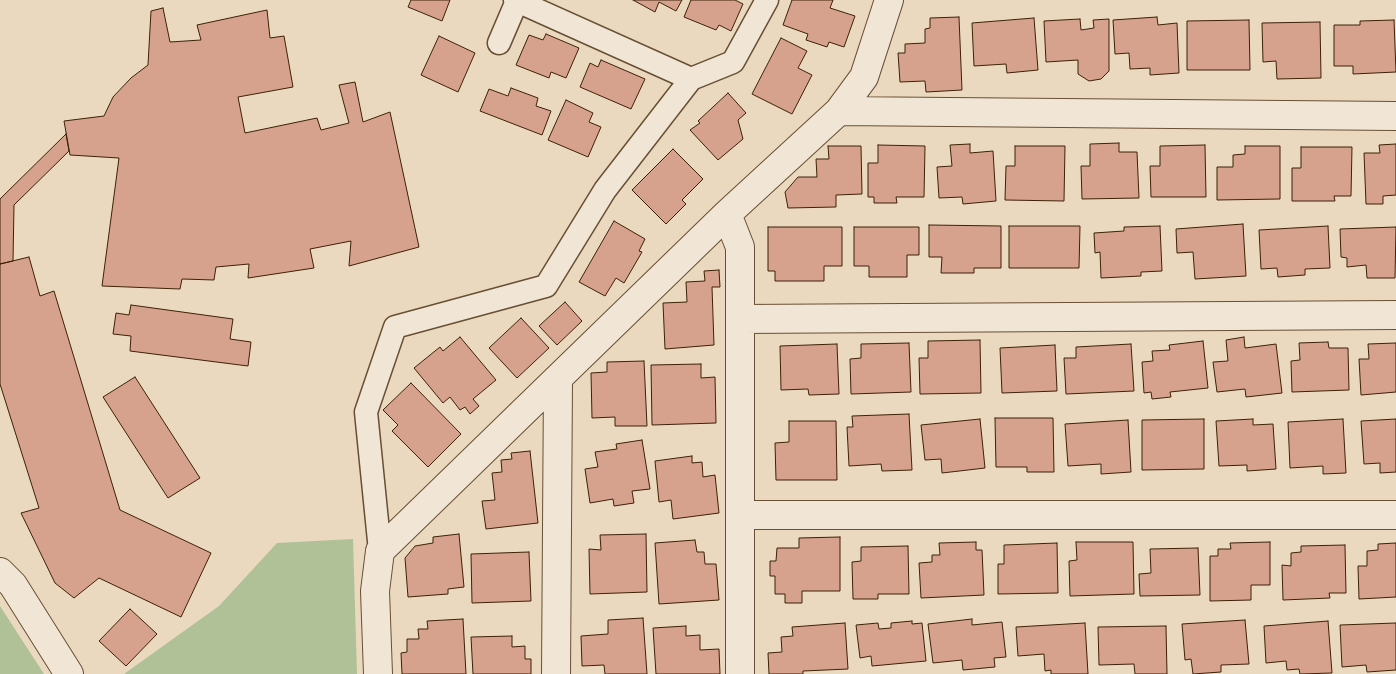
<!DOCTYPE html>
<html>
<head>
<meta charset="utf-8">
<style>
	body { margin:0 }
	canvas { display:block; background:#ead9bf }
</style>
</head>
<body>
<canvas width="1396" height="674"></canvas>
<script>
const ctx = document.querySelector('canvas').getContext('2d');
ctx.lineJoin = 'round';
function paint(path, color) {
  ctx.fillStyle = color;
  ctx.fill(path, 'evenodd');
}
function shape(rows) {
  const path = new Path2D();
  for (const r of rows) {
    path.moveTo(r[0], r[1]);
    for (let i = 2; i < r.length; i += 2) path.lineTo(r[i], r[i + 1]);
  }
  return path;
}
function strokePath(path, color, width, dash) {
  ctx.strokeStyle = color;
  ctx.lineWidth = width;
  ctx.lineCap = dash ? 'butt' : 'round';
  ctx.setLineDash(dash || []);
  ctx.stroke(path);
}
const green = shape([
	[353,539,357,674,124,674,219,606,277,543],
	[0,606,44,674,0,674]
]);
const building = shape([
	[411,0,450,0,442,21,408,7,411,0],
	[633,0,682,0,676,11,659,2,655,12,633,0],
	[691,0,735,0,743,4,731,31,719,25,716,30,684,17,691,0],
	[792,0,833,0,830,8,855,16,844,47,829,42,827,47,806,40,808,34,783,25,792,0],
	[163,8,170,42,201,40,197,25,267,10,270,38,284,36,293,87,238,97,245,133,317,118,321,130,349,123,339,85,355,82,363,122,390,112,419,247,349,266,351,241,310,249,314,268,248,278,249,264,216,267,214,280,182,279,180,289,102,286,119,158,70,155,64,121,104,116,113,97,131,78,148,65,151,11,163,8],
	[959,17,962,90,926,92,925,81,900,82,898,53,905,53,905,44,925,43,925,29,930,28,930,18,959,17],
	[1157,17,1158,25,1177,23,1179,73,1150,75,1150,68,1130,69,1129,53,1115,54,1113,20,1157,17],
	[1034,18,1038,70,1007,73,1006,64,974,66,972,23,1034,18],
	[1080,19,1081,30,1094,28,1093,20,1109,19,1109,71,1101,79,1089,81,1078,74,1078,60,1046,62,1044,21,1080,19],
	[1249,20,1250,70,1187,70,1187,21,1249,20],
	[1394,20,1396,72,1353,74,1353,66,1334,66,1334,25,1360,25,1360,21,1394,20],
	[1320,22,1321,78,1277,79,1276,61,1263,62,1262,23,1320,22],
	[546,34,579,48,566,78,551,72,549,78,516,65,529,35,543,40,546,34],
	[439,36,475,53,458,92,421,75,439,36],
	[781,38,807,51,798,68,812,75,792,114,752,94,781,38],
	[601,60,645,79,631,109,580,87,590,63,598,67,601,60],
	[511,88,538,98,536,106,551,111,542,135,480,111,489,89,508,96,511,88],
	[728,93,746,113,738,120,743,139,718,160,690,130,700,123,698,121,728,93],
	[566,100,593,113,589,122,601,127,588,157,548,140,566,100],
	[66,134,69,151,14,205,13,261,0,264,0,199,66,134],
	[1119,143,1119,152,1137,152,1139,198,1082,199,1081,166,1090,166,1090,144,1119,143],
	[970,144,970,153,993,151,996,201,963,204,962,197,939,198,937,167,952,166,950,145,970,144],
	[1396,144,1396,195,1383,196,1383,204,1366,204,1364,153,1380,153,1379,145,1396,144],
	[878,145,925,146,924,197,896,197,897,203,874,203,874,197,868,197,868,163,878,163,878,145],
	[1205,145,1206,197,1151,197,1150,166,1160,166,1160,146,1205,145],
	[828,146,861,146,862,194,836,195,836,207,788,208,785,192,798,177,817,177,816,159,829,159,828,146],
	[1015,146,1065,146,1064,201,1005,200,1006,166,1015,166,1015,146],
	[1245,146,1280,146,1280,199,1217,200,1217,167,1233,167,1233,155,1245,154,1245,146],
	[1301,147,1352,147,1351,196,1334,196,1335,201,1292,201,1292,168,1301,168,1301,147],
	[673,149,703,179,682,200,686,204,666,224,632,190,673,149],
	[614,221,645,239,639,251,642,252,624,283,616,278,605,296,579,282,614,221],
	[1243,224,1246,276,1195,279,1193,252,1177,253,1176,229,1243,224],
	[929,225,1001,226,1001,268,974,268,974,273,941,273,942,257,929,257,929,225],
	[1009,226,1080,226,1079,268,1009,268,1009,226],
	[1160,226,1162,271,1141,272,1141,276,1101,278,1100,252,1095,253,1094,233,1124,231,1124,227,1160,226],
	[1328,226,1330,268,1305,269,1305,275,1278,277,1277,268,1261,269,1259,230,1328,226],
	[768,227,842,227,842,266,824,266,824,281,775,281,775,271,768,271,768,227],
	[854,227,919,227,919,255,907,255,907,277,869,277,869,266,854,266,854,227],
	[1396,227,1395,278,1367,278,1366,265,1347,267,1347,258,1341,257,1340,229,1396,227],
	[29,257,40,296,54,291,120,510,211,553,181,617,99,578,74,598,55,583,21,513,39,508,0,384,0,264,29,257],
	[719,270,720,287,712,287,714,345,665,349,663,303,687,302,686,282,705,281,704,271,719,270],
	[565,302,582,321,557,345,539,326,565,302],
	[131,305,233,319,230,339,251,342,248,366,130,351,131,336,113,334,116,313,129,315,131,305],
	[521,318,549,348,517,378,489,348,521,318],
	[460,337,496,380,473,399,479,406,470,414,465,407,460,410,450,397,443,403,414,368,440,347,443,351,460,337],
	[1244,337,1245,348,1276,344,1282,393,1246,397,1245,389,1217,392,1213,362,1228,361,1226,340,1244,337],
	[980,340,981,393,920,394,919,358,928,358,928,341,980,340],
	[1203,341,1208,388,1170,392,1171,397,1152,399,1151,392,1144,393,1142,362,1153,361,1152,351,1170,350,1169,345,1203,341],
	[1328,342,1329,348,1348,348,1349,390,1292,392,1291,361,1300,360,1299,343,1328,342],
	[909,343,911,392,851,394,850,359,861,358,861,344,909,343],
	[1396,343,1396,392,1361,395,1359,359,1369,359,1368,344,1396,343],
	[837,344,839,394,809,395,808,389,781,390,780,346,837,344],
	[1131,344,1134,391,1066,394,1064,358,1076,358,1076,347,1131,344],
	[1055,345,1057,391,1002,393,1000,348,1055,345],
	[644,361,647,426,615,426,615,417,592,418,591,373,607,372,607,362,644,361],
	[701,364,701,378,715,377,716,423,652,425,651,365,701,364],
	[135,377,200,478,168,498,103,397,135,377],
	[411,383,461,434,428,467,392,431,398,425,383,410,411,383],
	[909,414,912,470,882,471,881,464,849,466,847,427,853,427,852,416,909,414],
	[995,418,1053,418,1054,472,1027,472,1027,467,996,467,995,418],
	[980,419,985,468,942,473,941,459,925,460,921,425,980,419],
	[1204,419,1204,469,1142,470,1142,420,1204,419],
	[1253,419,1253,425,1273,424,1276,469,1247,471,1247,465,1219,466,1216,421,1253,419],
	[1343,419,1346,473,1323,474,1323,466,1290,468,1288,422,1343,419],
	[1396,419,1396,472,1380,473,1380,463,1364,464,1361,421,1396,419],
	[1128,420,1131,472,1101,474,1101,464,1068,466,1065,424,1128,420],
	[789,421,836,421,837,480,776,480,775,443,789,442,789,421],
	[642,440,650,489,632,491,634,503,614,506,613,499,590,503,585,469,598,467,595,452,617,449,616,444,642,440],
	[530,451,538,523,486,529,482,501,495,500,492,473,502,472,501,460,512,459,511,453,530,451],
	[692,456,692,463,702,462,703,477,715,475,719,513,673,519,671,500,659,502,655,461,692,456],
	[459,534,464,587,448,589,448,594,408,597,405,558,415,546,433,543,433,537,459,534],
	[646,534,647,592,590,594,589,549,601,550,600,535,646,534],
	[840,537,840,591,802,591,802,603,785,603,785,594,775,594,775,576,770,576,770,561,776,561,777,548,799,548,799,538,840,537],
	[695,540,697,552,704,552,705,564,716,564,719,600,659,604,655,543,695,540],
	[976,542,976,550,982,550,984,595,921,598,919,563,932,562,932,555,940,555,939,543,976,542],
	[1076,542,1133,542,1134,594,1070,596,1069,561,1077,560,1076,542],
	[1270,542,1270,585,1251,585,1251,600,1210,601,1210,556,1218,556,1218,549,1231,549,1230,543,1270,542],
	[1057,543,1058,593,998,594,998,564,1004,564,1004,545,1057,543],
	[1396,543,1396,597,1359,599,1358,566,1367,566,1367,551,1378,550,1378,544,1396,543],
	[1345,545,1346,593,1329,593,1330,598,1283,600,1282,565,1291,566,1291,553,1301,552,1301,546,1345,545],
	[908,546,909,594,878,594,878,599,853,599,852,562,861,561,861,547,908,546],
	[1198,548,1200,595,1140,596,1139,574,1151,573,1150,549,1198,548],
	[529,552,531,601,472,603,471,554,529,552],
	[130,609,157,634,126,666,99,641,130,609],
	[643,618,647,674,605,674,604,665,582,666,581,636,608,634,608,620,643,618],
	[463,619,466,674,402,674,401,653,407,652,407,639,419,639,418,629,428,629,427,621,463,619],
	[972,619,972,625,1002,622,1006,657,994,658,995,667,963,670,962,660,933,663,928,624,972,619],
	[1245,620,1249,664,1221,665,1221,672,1193,674,1191,659,1185,660,1182,624,1245,620],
	[912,621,912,624,922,623,926,661,872,666,871,656,860,658,856,625,878,623,879,629,891,628,891,623,912,621],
	[1328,621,1332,673,1300,674,1299,669,1287,670,1286,661,1266,663,1264,626,1328,621],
	[845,623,848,669,803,671,803,674,769,674,768,653,782,652,781,637,793,636,792,627,845,623],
	[1085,623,1088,674,1051,674,1051,670,1045,671,1044,654,1018,656,1016,627,1085,623],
	[1396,623,1396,670,1367,672,1366,665,1342,667,1340,625,1396,623],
	[686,626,686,636,700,635,700,650,719,649,720,674,656,674,653,628,686,626],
	[1166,626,1167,674,1135,674,1134,664,1099,665,1098,627,1166,626],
	[512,636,512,647,525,646,525,659,531,659,531,674,473,674,471,637,512,636]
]);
const lane = shape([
	[515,0,691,79],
	[499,43,517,1],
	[380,551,366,412,395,327,546,286,605,190,691,79,733,62,767,0]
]);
const street = shape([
	[839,111,1396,116],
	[727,214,740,247,740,674],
	[741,319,1396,315],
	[740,515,1396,515],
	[0,572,13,585,69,674],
	[378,674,375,591,380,551,727,214,839,111,864,77,889,0],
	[556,674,558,380]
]);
paint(green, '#b0c097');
paint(building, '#d6a18d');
strokePath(building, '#3d2106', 1);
strokePath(lane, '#684f34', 25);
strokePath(street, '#684f34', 30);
strokePath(lane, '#f1e6d5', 22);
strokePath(street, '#f1e6d5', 28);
</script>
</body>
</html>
